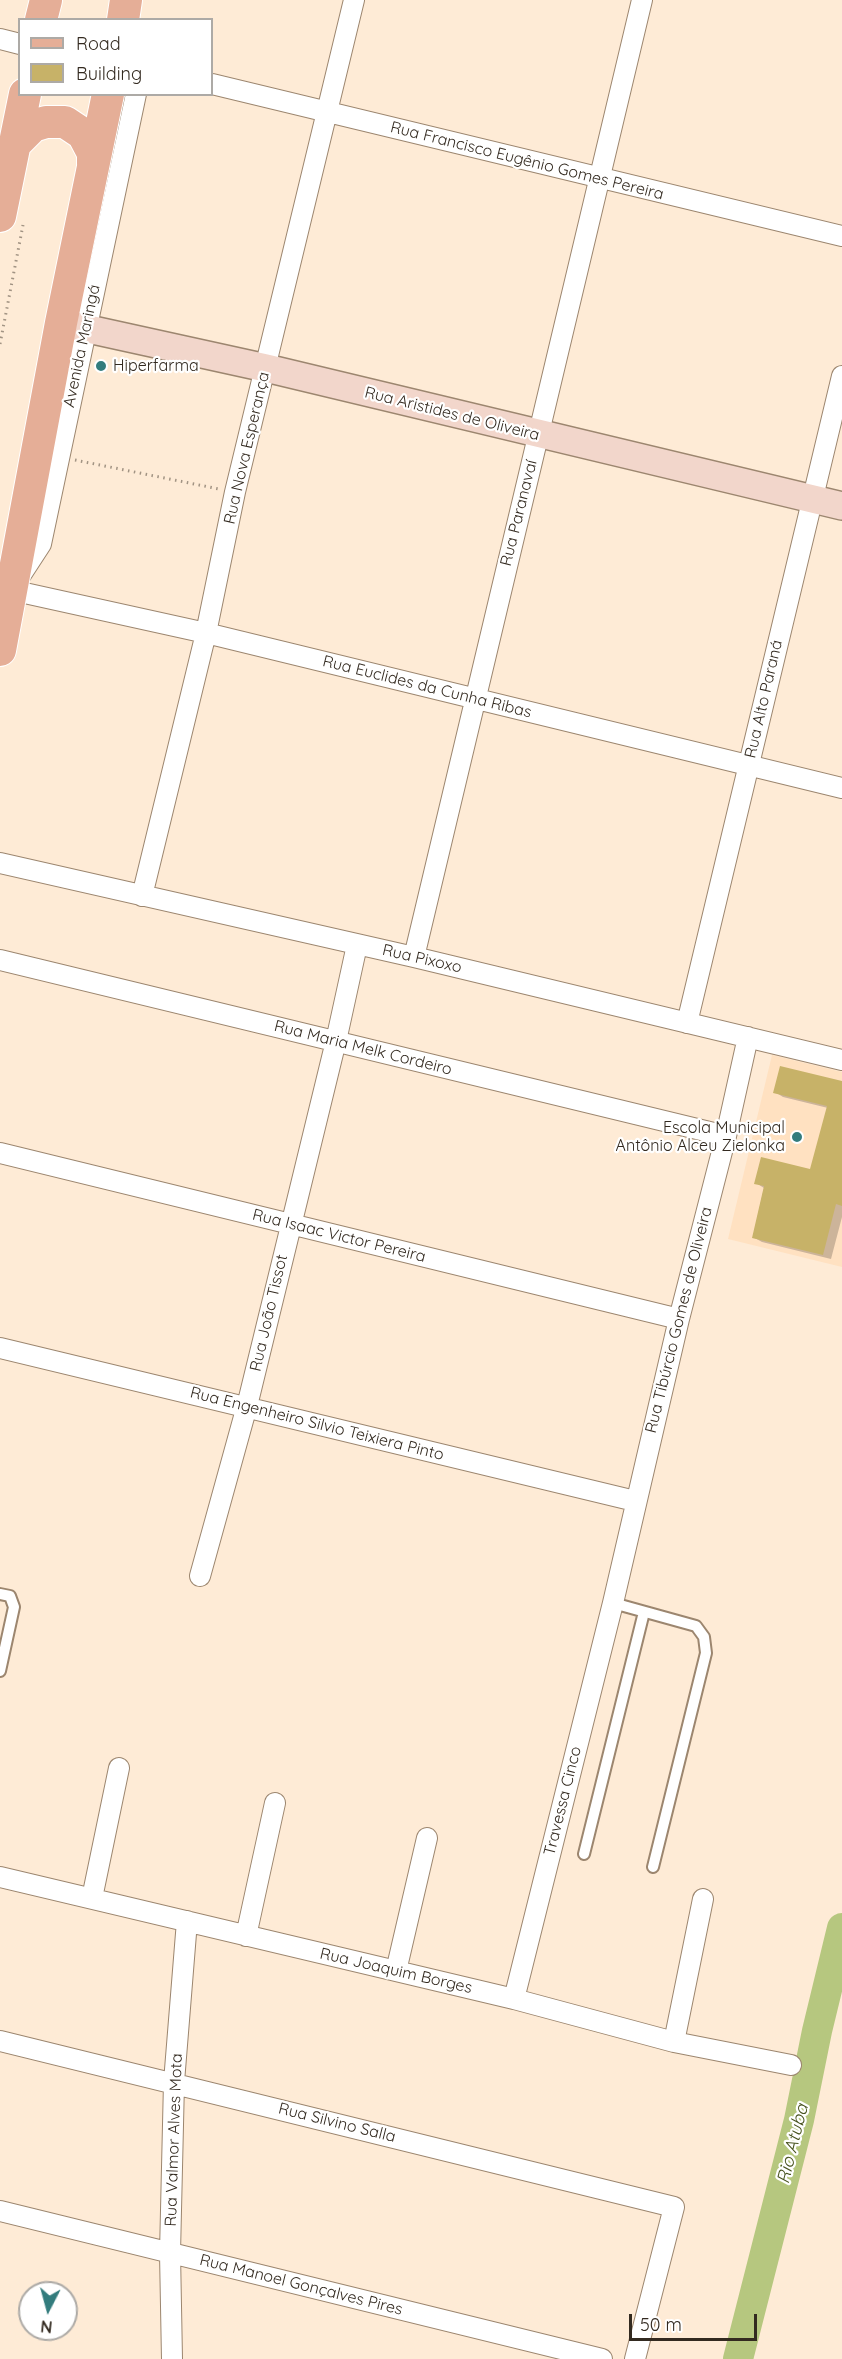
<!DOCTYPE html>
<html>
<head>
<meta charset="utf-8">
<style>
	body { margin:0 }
	#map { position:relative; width:842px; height:2359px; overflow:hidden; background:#feebd6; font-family:Quicksand,sans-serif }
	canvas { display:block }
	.legend { position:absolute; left:18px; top:18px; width:195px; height:78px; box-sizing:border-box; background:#fff; border:2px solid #adaaa6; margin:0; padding:8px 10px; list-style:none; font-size:18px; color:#332a20 }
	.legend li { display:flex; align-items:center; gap:12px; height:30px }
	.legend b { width:30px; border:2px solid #adaaa6 }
	.north { position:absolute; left:18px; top:2281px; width:60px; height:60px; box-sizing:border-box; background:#fff; border:2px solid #adaaa6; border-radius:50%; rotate:186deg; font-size:16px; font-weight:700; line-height:24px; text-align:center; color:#332a20 }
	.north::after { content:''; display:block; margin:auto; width:21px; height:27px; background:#337c7d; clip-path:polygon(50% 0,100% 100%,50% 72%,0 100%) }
	.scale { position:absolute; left:629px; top:2314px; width:128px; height:27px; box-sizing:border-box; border:3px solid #332a20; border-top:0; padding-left:8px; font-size:18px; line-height:21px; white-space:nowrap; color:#332a20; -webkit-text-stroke:4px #fff; paint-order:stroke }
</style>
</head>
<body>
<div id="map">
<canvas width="842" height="2359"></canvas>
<ul class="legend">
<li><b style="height:8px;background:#e5ae97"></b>Road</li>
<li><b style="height:16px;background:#c7b268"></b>Building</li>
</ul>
<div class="north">N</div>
<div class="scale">50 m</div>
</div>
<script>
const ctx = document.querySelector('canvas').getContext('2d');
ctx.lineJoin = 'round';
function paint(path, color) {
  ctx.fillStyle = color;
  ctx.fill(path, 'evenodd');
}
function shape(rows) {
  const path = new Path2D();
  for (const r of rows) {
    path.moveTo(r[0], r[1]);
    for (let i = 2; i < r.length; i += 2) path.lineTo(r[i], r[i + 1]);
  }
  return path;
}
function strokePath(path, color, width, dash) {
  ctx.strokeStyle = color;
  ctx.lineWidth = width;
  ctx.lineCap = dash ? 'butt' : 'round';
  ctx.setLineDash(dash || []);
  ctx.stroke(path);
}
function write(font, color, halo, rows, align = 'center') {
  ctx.font = font + ' Quicksand,sans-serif';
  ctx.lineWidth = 4.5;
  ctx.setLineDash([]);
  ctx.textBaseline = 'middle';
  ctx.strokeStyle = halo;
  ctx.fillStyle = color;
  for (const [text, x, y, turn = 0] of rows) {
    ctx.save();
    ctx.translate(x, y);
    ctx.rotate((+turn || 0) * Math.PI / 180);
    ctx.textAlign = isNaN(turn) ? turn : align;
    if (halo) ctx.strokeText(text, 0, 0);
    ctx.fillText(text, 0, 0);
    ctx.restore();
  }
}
const built = shape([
	[772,1055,842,1072,842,1267,728,1239]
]);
const shadow = shape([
	[842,1083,842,1217,831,1259,762,1242,753,1237,764,1188,756,1183,812,1171,828,1108,783,1097,775,1092]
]);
const river = shape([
	[738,2359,799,2120,817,2031,842,1928]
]);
const building = shape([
	[780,1066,842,1081,842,1206,836,1204,823,1255,752,1238,764,1186,754,1184,761,1157,810,1169,827,1106,773,1093]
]);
const path = shape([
	[0,344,23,225],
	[75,460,219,489]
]);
const service = shape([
	[0,1594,10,1596,14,1607,0,1671],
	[613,1603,696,1626,704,1637,706,1653,653,1867],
	[584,1854,644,1612]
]);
const minor = shape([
	[0,39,20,44],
	[212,84,842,236],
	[136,94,41,544,11,590,206,633,842,788],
	[0,863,414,957,842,1060],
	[142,896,206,633,235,492,354,0],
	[414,957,642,0],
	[0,960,726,1136],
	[687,1023,842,376],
	[0,1153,679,1319],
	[0,1348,635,1501],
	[200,1576,247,1406,336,1041,357,945],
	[0,1877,514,1999,674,2042,791,2065],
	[92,1898,119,1768],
	[246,1936,275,1803],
	[396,1971,427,1838],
	[514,1999,613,1603,679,1319,726,1136,748,1037],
	[0,2041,674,2207,635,2359],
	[674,2042,703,1899],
	[0,2211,602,2359],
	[172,2359,170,2253,174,2082,187,1921]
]);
const secondary = shape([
	[61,323,266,368,842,506]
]);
const primary = shape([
	[41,20,46,0],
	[123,20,126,0],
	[15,144,33,126,46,122,65,122,83,134,93,153,93,164],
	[0,216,25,94],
	[0,650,61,323,108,94]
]);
const markers = [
	[101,366,6,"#337c7d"],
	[797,1137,6,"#337c7d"]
];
const streetNames = [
	["Rua Francisco Eugênio Gomes Pereira",527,161,14],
	["Avenida Maringá",82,346,-78],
	["Rua Aristides de Oliveira",452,414,14],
	["Rua Nova Esperança",247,448,-77],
	["Rua Paranavaí",519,513,-76],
	["Rua Euclides da Cunha Ribas",427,687,14],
	["Rua Alto Paraná",764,699,-77],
	["Rua Pixoxo",422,959,13],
	["Rua Maria Melk Cordeiro",363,1048,14],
	["Rua Isaac Victor Pereira",339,1236,14],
	["Rua João Tissot",269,1313,-77],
	["Rua Tibúrcio Gomes de Oliveira",679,1320,-76],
	["Rua Engenheiro Silvio Teixiera Pinto",317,1424,14],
	["Travessa Cinco",563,1801,-76],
	["Rua Joaquim Borges",396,1971,13],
	["Rua Silvino Salla",337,2123,14],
	["Rua Valmor Alves Mota",174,2140,-88],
	["Rua Manoel Gonçalves Pires",301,2285,14]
];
const poiNames = [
	["Hiperfarma",113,366],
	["Escola Municipal",785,1128,"right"],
	["Antônio Alceu Zielonka",785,1146,"right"]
];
const waterNames = [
	["Rio Atuba",793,2144,-76]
];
paint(built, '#ffe1c1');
paint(shadow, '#0003');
strokePath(river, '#b6c77f', 30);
paint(building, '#c7b268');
strokePath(service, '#9c866f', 14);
strokePath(minor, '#9c866f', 22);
strokePath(secondary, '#9c866f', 30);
strokePath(primary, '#fff', 34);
strokePath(path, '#a19383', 3, [1.5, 4.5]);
strokePath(service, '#fff', 10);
strokePath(minor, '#fff', 20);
strokePath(secondary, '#f2d6cb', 27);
strokePath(primary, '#e5ae97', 32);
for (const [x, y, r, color] of markers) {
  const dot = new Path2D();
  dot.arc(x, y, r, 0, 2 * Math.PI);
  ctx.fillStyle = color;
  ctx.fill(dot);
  strokePath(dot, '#fff', 2);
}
write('16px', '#332a20', '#fff', streetNames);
write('16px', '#332a20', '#fff', poiNames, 'left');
write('italic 18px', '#48531f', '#fff', waterNames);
</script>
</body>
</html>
